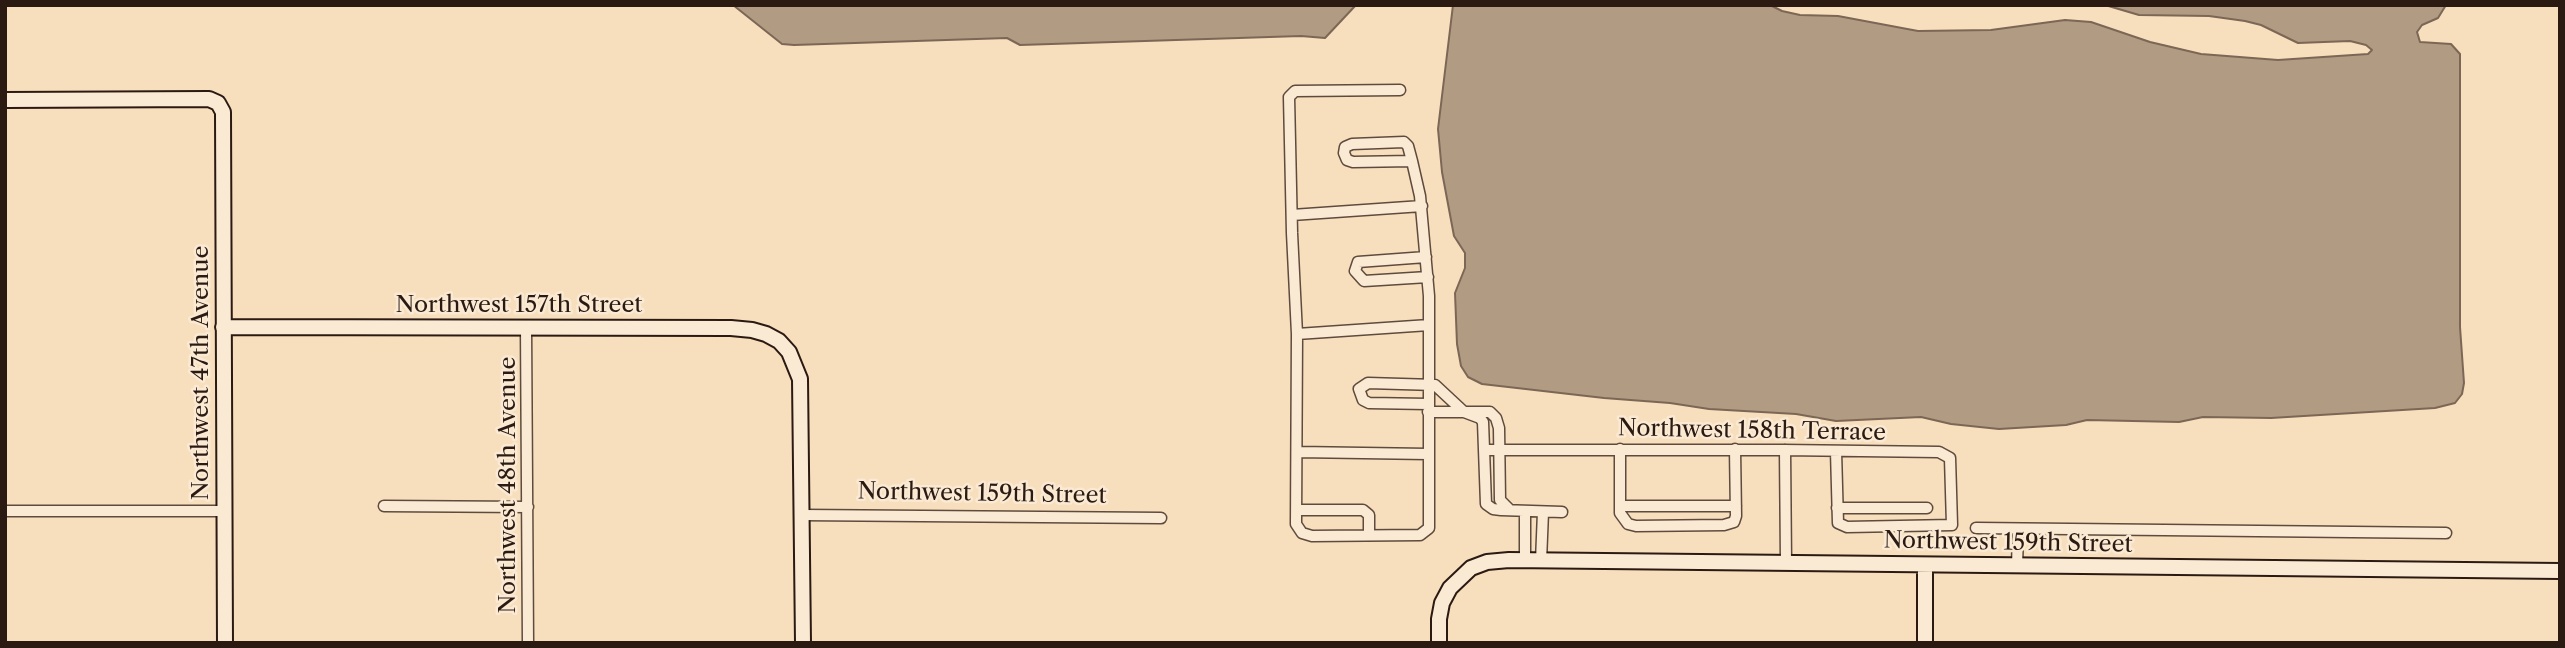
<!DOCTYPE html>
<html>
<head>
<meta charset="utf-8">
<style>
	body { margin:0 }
	#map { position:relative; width:2565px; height:648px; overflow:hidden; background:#f7debd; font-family:"Libre Caslon Text",serif }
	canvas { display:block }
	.frame { position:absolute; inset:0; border:7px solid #2b1a12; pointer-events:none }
</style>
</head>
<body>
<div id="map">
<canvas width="2565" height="648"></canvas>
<div class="frame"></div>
</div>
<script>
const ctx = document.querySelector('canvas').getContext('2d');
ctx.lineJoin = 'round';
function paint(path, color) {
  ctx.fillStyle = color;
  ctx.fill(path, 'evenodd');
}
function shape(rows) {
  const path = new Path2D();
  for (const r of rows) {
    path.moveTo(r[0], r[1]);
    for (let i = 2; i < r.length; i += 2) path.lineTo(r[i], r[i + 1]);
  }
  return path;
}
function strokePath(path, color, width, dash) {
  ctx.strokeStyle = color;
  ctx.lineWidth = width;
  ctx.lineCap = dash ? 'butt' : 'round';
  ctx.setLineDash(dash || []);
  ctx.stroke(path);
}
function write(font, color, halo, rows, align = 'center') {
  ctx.font = font + ' "Libre Caslon Text",serif';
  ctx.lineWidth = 5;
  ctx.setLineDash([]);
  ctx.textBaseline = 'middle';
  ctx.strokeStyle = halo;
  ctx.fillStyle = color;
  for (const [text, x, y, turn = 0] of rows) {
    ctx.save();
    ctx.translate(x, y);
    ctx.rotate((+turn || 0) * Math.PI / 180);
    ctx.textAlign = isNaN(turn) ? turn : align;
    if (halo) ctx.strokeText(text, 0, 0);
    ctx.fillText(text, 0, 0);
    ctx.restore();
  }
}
const water = shape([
	[733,5,1356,5,1325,38,1301,36,1020,45,1007,38,794,45,782,44,733,5],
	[1453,5,1770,5,1782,11,1800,15,1838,16,1918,31,1991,30,2065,20,2091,22,2150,42,2201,54,2278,60,2368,54,2372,50,2366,45,2350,41,2298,43,2261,25,2245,21,2209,16,2139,15,2105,5,2446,5,2438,18,2422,25,2417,32,2420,42,2451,44,2460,54,2460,327,2464,383,2462,394,2455,403,2435,408,2271,418,2203,417,2179,422,2087,420,2066,425,1999,429,1951,424,1921,417,1836,421,1796,414,1709,409,1670,403,1604,398,1482,384,1468,377,1461,366,1457,344,1455,293,1465,268,1465,253,1454,236,1442,172,1438,129,1453,5]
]);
const street = shape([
	[1400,90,1295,91,1289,97,1292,233,1297,334,1296,524,1302,533,1312,536,1420,535,1429,528,1429,296,1420,196,1412,161,1408,146,1404,142,1352,144,1345,147,1344,153,1347,160,1353,162,1412,161],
	[1292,215,1422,206],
	[1426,257,1358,262,1355,271,1364,281,1428,277],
	[526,327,528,643],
	[1297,334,1429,325],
	[1428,404,1369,403,1363,400,1359,389,1368,383,1435,385,1464,412,1480,418,1483,422,1486,504,1493,509,1501,510,1562,512],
	[1428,412,1490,412,1496,418,1499,428,1500,500,1510,510],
	[1620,449,1620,513,1628,524,1636,526,1724,525,1734,522,1736,516,1735,449],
	[1485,450,1783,450,1939,452,1950,458,1952,525,1847,527,1838,523,1836,451],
	[1785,450,1786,563],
	[1298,452,1428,454],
	[384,506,528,507],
	[1620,506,1736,506],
	[1837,508,1927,508],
	[1297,510,1363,510,1369,515,1369,535],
	[5,511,224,511],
	[802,515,1161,518],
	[1976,528,2446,533],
	[1525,560,1525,511],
	[1541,561,1543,512],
	[2017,567,2018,530]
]);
const secondary = shape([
	[5,100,209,99,218,103,223,112,225,643],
	[223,327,731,328,752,330,766,334,779,341,789,352,800,379,803,643],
	[1925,565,1925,643],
	[1439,643,1439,619,1442,603,1450,588,1471,568,1487,562,1509,560,2560,571]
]);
const streetNames = [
	["Northwest 157th Street",519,305],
	["Northwest 47th Avenue",201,373,-90],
	["Northwest 158th Terrace",1752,431,1],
	["Northwest 48th Avenue",508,485,-90],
	["Northwest 159th Street",982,494,1],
	["Northwest 159th Street",2008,543,1]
];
paint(water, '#b29b83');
strokePath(water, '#7c6756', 2);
strokePath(street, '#5e4b3d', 13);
strokePath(secondary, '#2b1a12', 18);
strokePath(street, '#faead4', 10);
strokePath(secondary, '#faead4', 14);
write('23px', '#2b1a12', '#faead4', streetNames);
</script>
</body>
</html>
